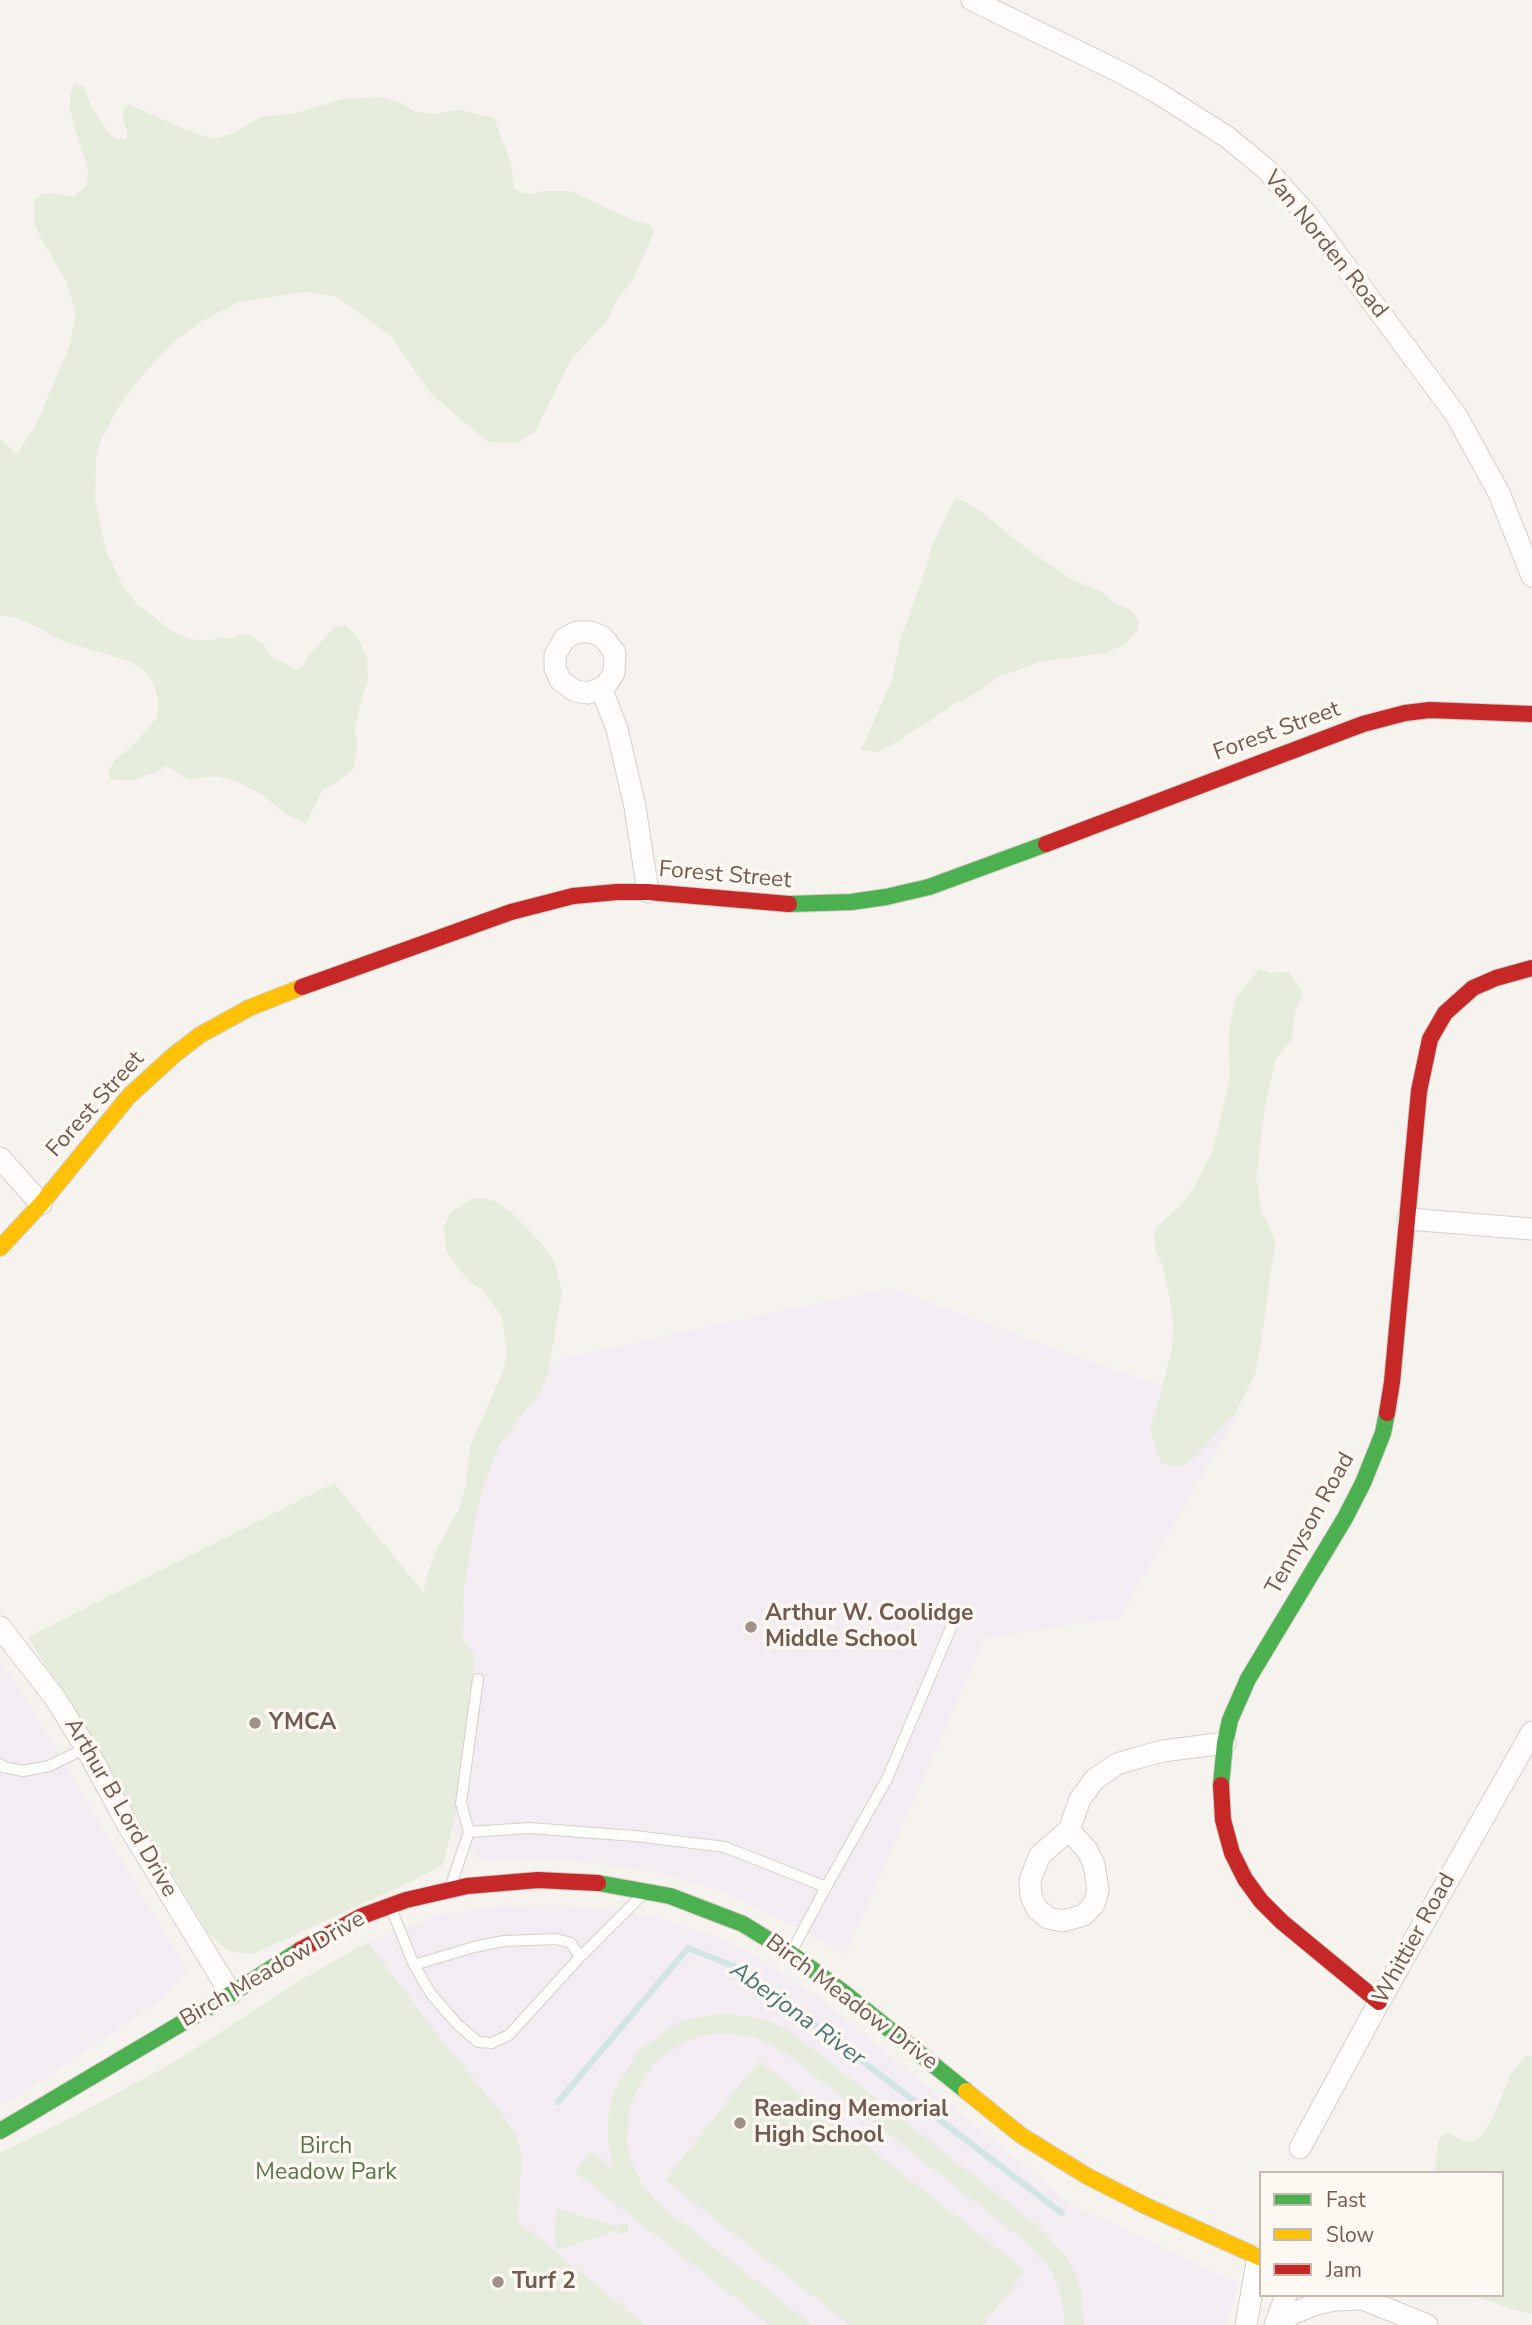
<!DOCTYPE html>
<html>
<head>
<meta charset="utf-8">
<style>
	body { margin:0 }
	#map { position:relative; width:1532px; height:2325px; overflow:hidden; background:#f6f3ee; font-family:"Nunito Sans",sans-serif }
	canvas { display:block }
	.legend { position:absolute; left:1259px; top:2171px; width:245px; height:126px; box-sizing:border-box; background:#fdf8f1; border:2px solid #c5b9b1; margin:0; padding:9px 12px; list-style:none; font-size:21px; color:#725b51 }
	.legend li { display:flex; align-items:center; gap:14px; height:35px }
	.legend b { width:35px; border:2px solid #c5b9b1 }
</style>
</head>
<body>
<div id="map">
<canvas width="1532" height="2325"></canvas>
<ul class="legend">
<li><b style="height:9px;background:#4caf50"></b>Fast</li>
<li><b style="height:9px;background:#ffc107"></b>Slow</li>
<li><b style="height:9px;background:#c62828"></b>Jam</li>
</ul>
</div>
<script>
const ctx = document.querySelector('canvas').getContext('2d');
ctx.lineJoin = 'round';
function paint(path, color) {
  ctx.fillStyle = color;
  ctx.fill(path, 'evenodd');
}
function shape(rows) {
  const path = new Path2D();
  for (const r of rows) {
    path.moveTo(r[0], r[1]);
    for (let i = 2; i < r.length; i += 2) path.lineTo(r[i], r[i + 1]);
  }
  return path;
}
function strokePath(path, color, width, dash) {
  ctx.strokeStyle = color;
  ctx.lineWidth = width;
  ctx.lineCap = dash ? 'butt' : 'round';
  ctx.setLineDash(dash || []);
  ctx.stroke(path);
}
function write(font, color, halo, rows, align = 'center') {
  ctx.font = font + ' "Nunito Sans",sans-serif';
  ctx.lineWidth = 7;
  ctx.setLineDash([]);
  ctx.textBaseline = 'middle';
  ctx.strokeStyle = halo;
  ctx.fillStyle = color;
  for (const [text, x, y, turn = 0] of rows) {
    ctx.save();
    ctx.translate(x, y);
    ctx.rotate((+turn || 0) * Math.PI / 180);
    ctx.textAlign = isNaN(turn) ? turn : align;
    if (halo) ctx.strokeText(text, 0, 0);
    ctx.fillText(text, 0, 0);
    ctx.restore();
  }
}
const education = shape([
	[890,1288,1091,1362,1239,1412,1120,1617,985,1638,845,1956,806,1932,720,1891,660,1873,560,1858,481,1860,427,1804,470,1479,555,1360],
	[0,1661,24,1695,187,1970,163,1998,28,2090,0,2105],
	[557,1905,623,1912,656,1918,710,1934,740,1947,778,1970,817,1996,1071,2204,1239,2284,1226,2325,645,2325,518,2221,522,2154,516,2135,501,2112,448,2048,368,1942,434,1917,490,1907]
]);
const green = shape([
	[74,83,83,86,91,105,106,129,115,138,125,140,128,134,123,118,124,108,129,104,172,124,213,139,234,133,261,117,297,113,342,99,380,97,400,102,416,112,434,114,460,110,494,118,511,163,514,188,523,193,533,194,544,191,570,191,631,219,652,226,654,233,632,281,616,301,609,318,571,360,535,432,518,443,488,442,431,394,391,336,335,296,304,292,239,302,202,321,173,343,146,371,120,404,100,442,96,458,95,500,106,551,121,582,137,605,177,634,190,639,209,641,221,637,228,639,240,635,250,635,263,644,274,659,282,661,295,670,302,667,310,654,335,627,346,625,358,639,367,656,368,682,363,693,354,731,358,742,353,770,330,787,323,789,306,823,289,816,259,793,236,781,217,776,191,779,184,777,166,766,159,771,131,781,111,779,108,773,115,759,130,748,157,718,159,700,151,678,144,670,128,661,63,641,29,623,14,617,0,615,0,439,17,454,35,427,70,345,76,313,66,281,40,236,34,221,34,200,42,194,50,193,73,197,87,185,88,169,73,123,70,107,70,95],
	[955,498,964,501,980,511,1026,548,1074,581,1099,590,1113,602,1132,611,1139,621,1137,632,1125,644,1106,653,1039,662,999,677,970,697,952,704,929,722,918,727,891,745,877,752,861,750,892,680,900,641,926,568,931,548],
	[1259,969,1270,973,1289,972,1303,993,1295,1012,1292,1039,1275,1060,1265,1107,1256,1177,1262,1213,1270,1227,1275,1242,1262,1337,1255,1375,1234,1415,1195,1457,1186,1464,1174,1467,1161,1464,1150,1431,1172,1350,1173,1327,1170,1299,1163,1267,1156,1251,1154,1237,1157,1227,1181,1205,1194,1187,1213,1150,1230,1077,1229,1030,1236,998],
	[475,1198,483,1198,494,1201,511,1212,526,1227,540,1242,555,1263,562,1292,548,1372,542,1389,499,1446,483,1487,475,1520,464,1591,463,1641,475,1655,457,1809,443,1865,412,1881,253,1954,232,1952,225,1949,208,1933,28,1637,334,1483,424,1593,425,1582,437,1548,459,1509,465,1489,470,1447,503,1371,507,1355,502,1316,482,1290,469,1281,457,1267,446,1250,444,1228,450,1214,467,1201],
	[368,1942,448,2048,501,2112,516,2135,522,2154,518,2221,645,2325,0,2325,0,2153,71,2118,176,2061,294,1984],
	[727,2013,766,2020,784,2028,800,2039,1039,2227,1066,2256,1075,2273,1081,2291,1084,2325,1064,2325,1063,2304,1058,2286,1051,2270,1027,2243,787,2054,755,2037,719,2033,701,2036,684,2042,654,2063,635,2094,629,2111,627,2130,628,2148,633,2165,641,2182,652,2196,665,2209,812,2325,770,2325,575,2172,591,2151,613,2168,608,2140,608,2121,611,2101,618,2083,639,2051,670,2027,688,2019],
	[1526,2056,1532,2056,1532,2314,1514,2310,1484,2299,1462,2295,1502,2295,1502,2173,1439,2173,1435,2168,1438,2143,1441,2137,1447,2133,1464,2141,1473,2142,1481,2137,1493,2117,1512,2072],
	[759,2061,1026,2271,983,2325,850,2325,665,2180],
	[557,2208,618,2227,619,2224,628,2224,628,2233,619,2234,618,2231,557,2250,554,2230]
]);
const stream = shape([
	[558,2102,688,1948,741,1969,1062,2213]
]);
const lane = shape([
	[0,1764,3,1767,23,1771,49,1766,86,1748],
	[469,1832,461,1803,478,1679],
	[451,1885,469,1832,529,1828,635,1836,725,1847,826,1887,792,1951],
	[826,1887,887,1779,958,1611],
	[391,1908,414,1965,431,1994,457,2024,478,2042,492,2043,509,2035,580,1957,571,1943,556,1939,504,1941,474,1947,414,1965],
	[580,1957,642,1895]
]);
const street = shape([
	[972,0,1120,72,1158,93,1227,137,1266,169,1309,217,1456,415,1499,493,1532,576],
	[601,688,588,693,575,691,560,680,555,668,555,655,565,638,577,632,591,632,603,637,615,653,614,673,606,685,601,688,617,729,635,807,648,892],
	[0,1158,41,1204],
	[1408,1219,1532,1229],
	[0,1627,55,1698,86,1748,128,1825,231,1994],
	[1069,1830,1087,1850,1094,1864,1098,1890,1094,1904,1084,1915,1063,1921,1048,1918,1037,1909,1031,1896,1030,1880,1040,1855,1069,1830,1080,1799,1095,1779,1117,1764,1137,1758,1163,1751,1225,1743],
	[1300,2148,1379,2002,1532,1732],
	[1353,2295,1427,2325],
	[1246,2325,1258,2257],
	[1275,2325,1294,2313,1316,2304,1335,2300,1363,2299],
	[1275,2325,1286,2295]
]);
const fast = shape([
	[789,904,851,902,886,897,929,887,1046,844],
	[1221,1785,1225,1743,1230,1720,1248,1679,1345,1518,1363,1483,1383,1433,1387,1413],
	[598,1883,670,1896,743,1924,790,1953,843,1992,966,2091],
	[0,2131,231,1994,300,1950]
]);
const slow = shape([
	[0,1248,41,1204,129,1096,174,1055,200,1035,249,1008,302,987],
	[966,2091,1022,2136,1087,2176,1146,2206,1261,2258]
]);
const jam = shape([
	[1046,844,1363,724,1405,713,1430,710,1532,714],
	[302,987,511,912,573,896,617,892,648,892,789,904],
	[1387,1413,1392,1382,1419,1091,1430,1039,1445,1013,1473,988,1496,978,1532,968],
	[1221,1785,1223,1820,1232,1853,1245,1879,1261,1901,1282,1922,1379,2002],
	[300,1950,362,1916,406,1900,467,1886,538,1880,598,1883]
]);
const markers = [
	[751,1627,7,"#a09088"],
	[255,1723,7,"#a09088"],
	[740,2123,7,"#a09088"],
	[498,2282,7,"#a09088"]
];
const streetNames = [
	["Van Norden Road",1325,245,51],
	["Forest Street",1277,732,-20],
	["Forest Street",725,876,5],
	["Forest Street",96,1105,-48],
	["Tennyson Road",1311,1524,-61],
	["Arthur B Lord Drive",120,1808,60],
	["Whittier Road",1415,1939,-61],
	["Birch Meadow Drive",273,1970,-30],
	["Birch Meadow Drive",851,2003,37]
];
const poiNames = [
	["Arthur W. Coolidge",765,1614],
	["Middle School",765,1640],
	["YMCA",269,1723],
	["Reading Memorial",754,2110],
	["High School",754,2136],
	["Turf 2",512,2282]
];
const parkNames = [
	["Birch",326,2147],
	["Meadow Park",326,2173]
];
const waterNames = [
	["Aberjona River",797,2015,36]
];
paint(education, '#f3ecf3');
paint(green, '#e5ecdb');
strokePath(stream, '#d1e4e6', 6);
strokePath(lane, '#d4cfc9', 12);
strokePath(street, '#d4cfc9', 23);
strokePath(fast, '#d4cfc9', 18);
strokePath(slow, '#d4cfc9', 18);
strokePath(jam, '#d4cfc9', 18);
strokePath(lane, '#fefdfc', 10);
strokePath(street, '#fefdfc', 21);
strokePath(fast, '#4caf50', 16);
strokePath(slow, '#ffc107', 16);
strokePath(jam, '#c62828', 16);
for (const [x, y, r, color] of markers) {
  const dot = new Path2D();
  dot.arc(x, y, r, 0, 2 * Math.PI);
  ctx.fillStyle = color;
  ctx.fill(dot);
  strokePath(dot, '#fdf8f1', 2.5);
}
write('23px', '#725b51', '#fdf8f1', streetNames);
write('bold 23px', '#725b51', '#fdf8f1', poiNames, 'left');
write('23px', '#59774b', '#fdf8f1', parkNames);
write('italic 24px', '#4a767b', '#fdf8f1', waterNames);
</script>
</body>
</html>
